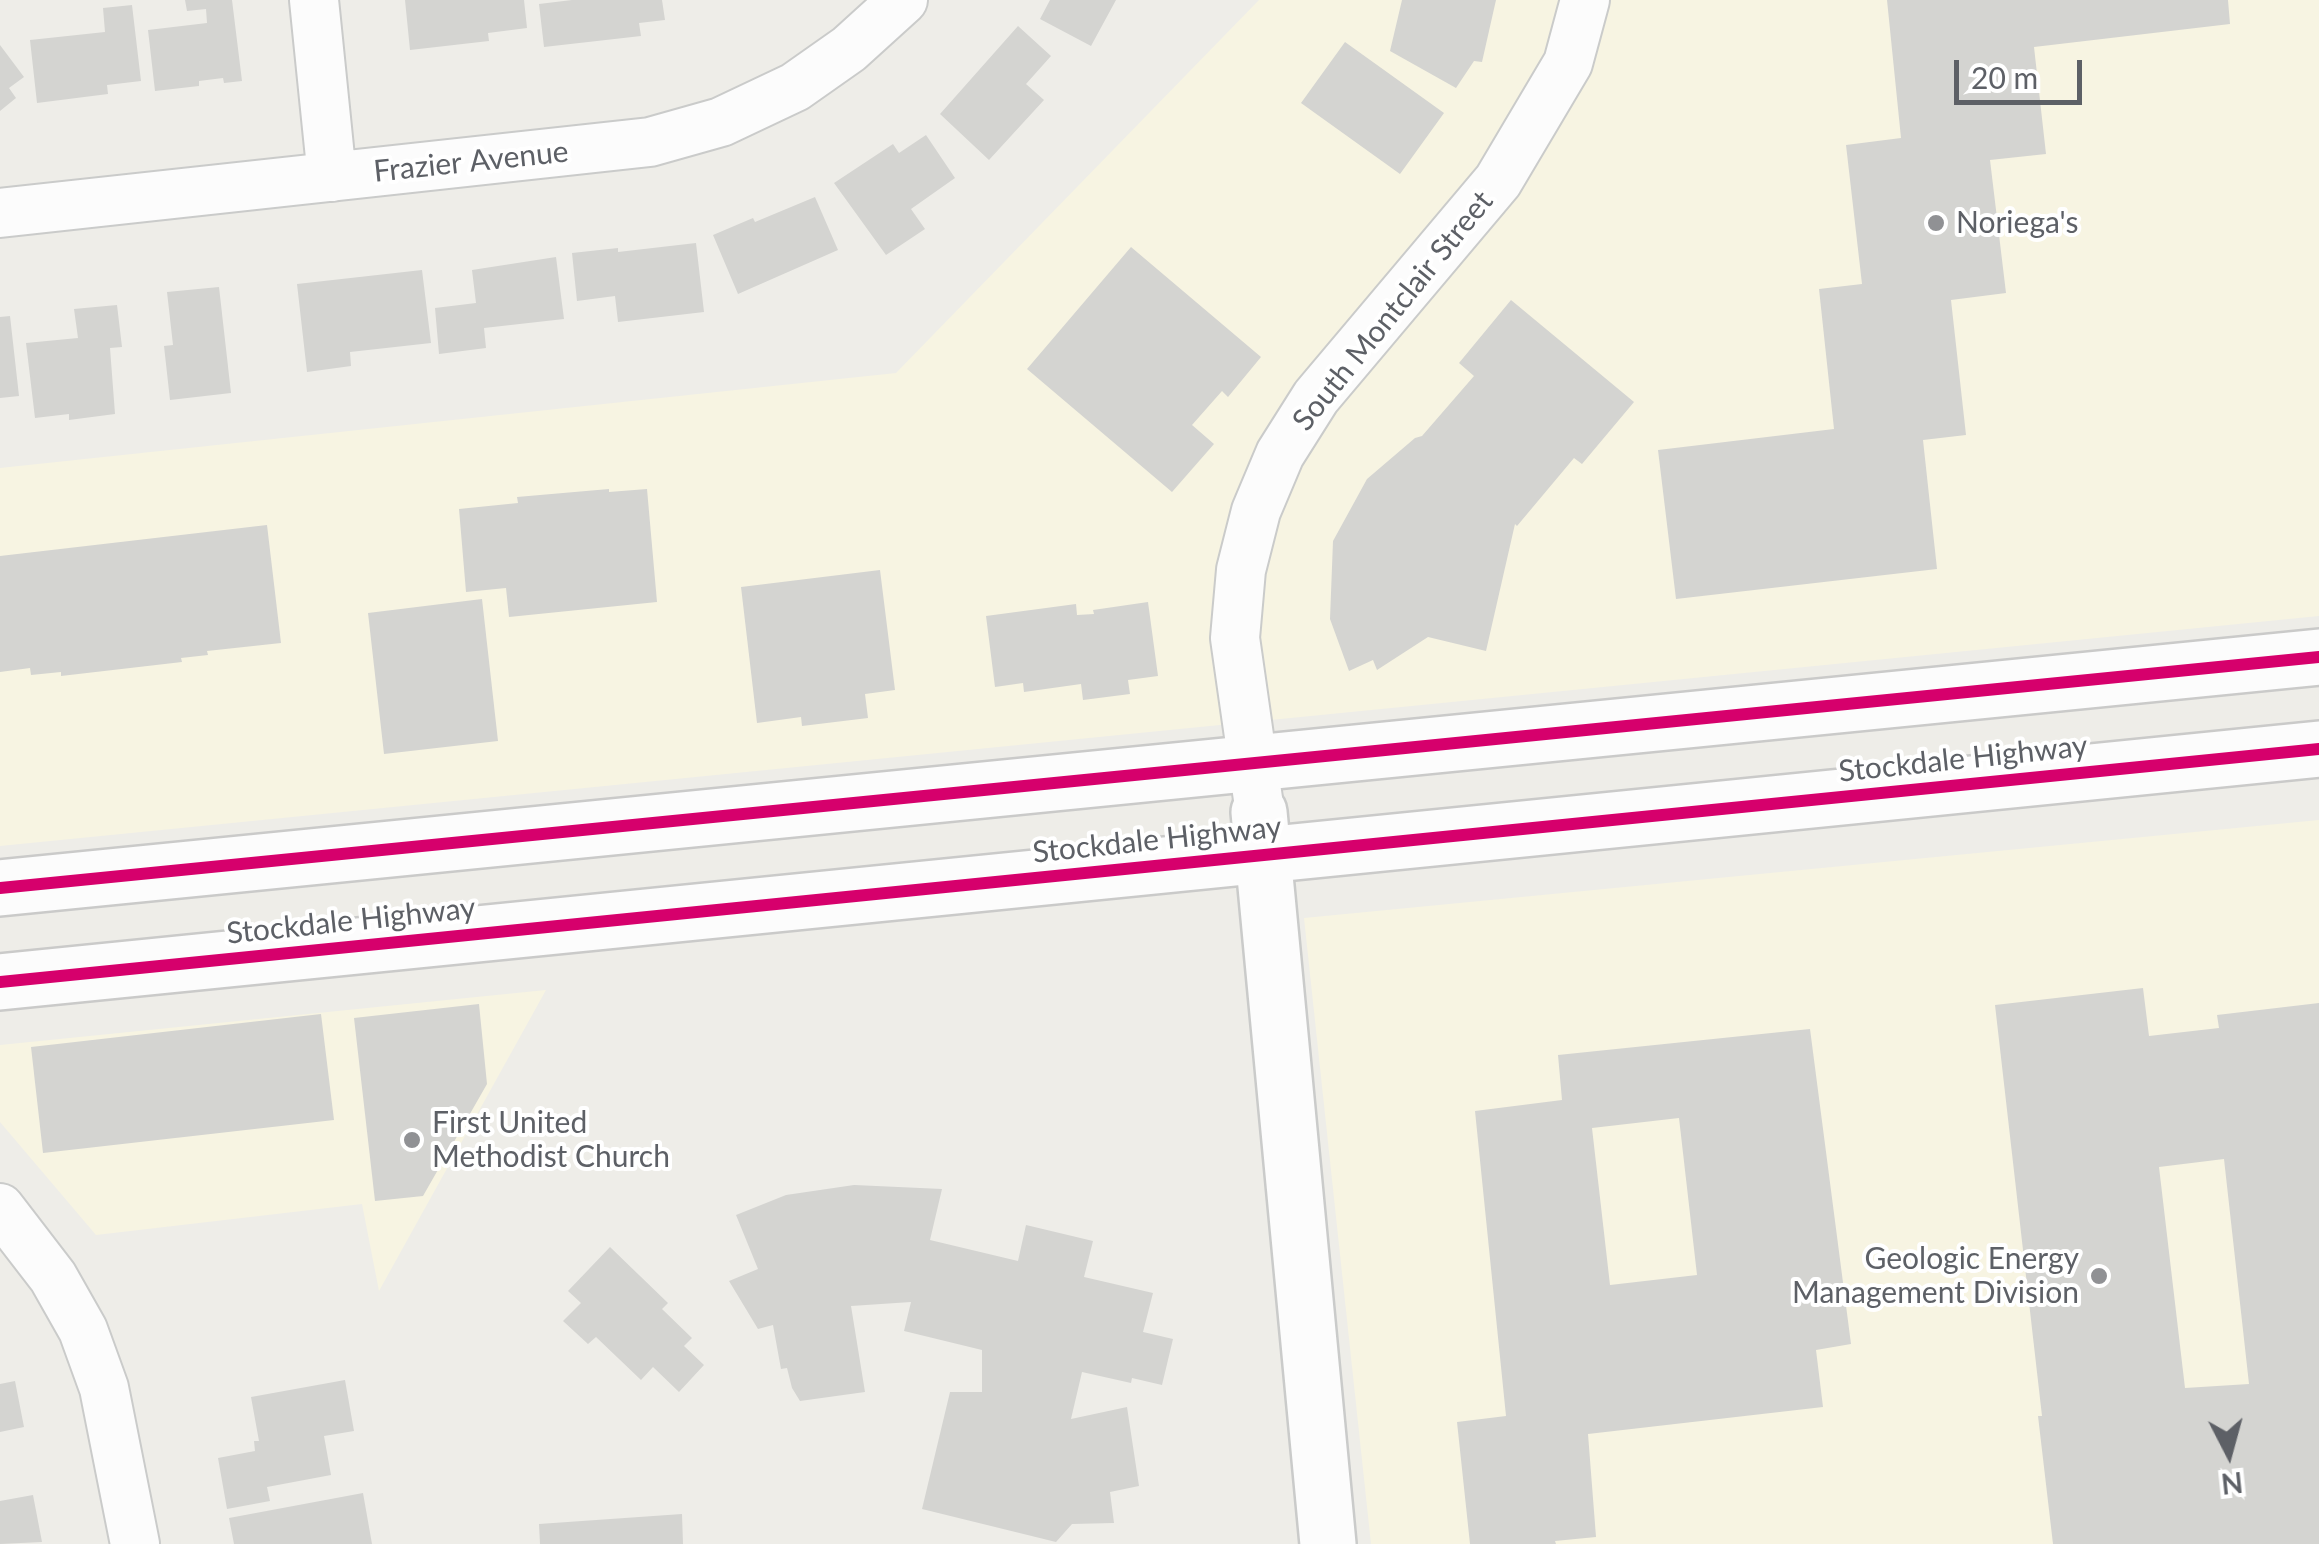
<!DOCTYPE html>
<html>
<head>
<meta charset="utf-8">
<style>
	body { margin:0 }
	#map { position:relative; width:2319px; height:1544px; overflow:hidden; background:#eeede8; font-family:Lato,sans-serif }
	canvas { display:block }
	.north { position:absolute; left:2179px; top:1404px; width:100px; height:100px; -webkit-text-stroke:8px #fff; paint-order:stroke; rotate:174deg; font-size:28px; font-weight:700; line-height:40px; text-align:center; color:#5d6066 }
	.north::after { content:''; display:block; margin:auto; width:35px; height:45px; background:#5d6066; clip-path:polygon(50% 0,100% 100%,50% 72%,0 100%) }
	.scale { position:absolute; left:1954px; top:60px; width:128px; height:45px; box-sizing:border-box; border:5px solid #5d6066; border-top:0; padding-left:12px; font-size:30px; line-height:35px; white-space:nowrap; color:#5d6066; -webkit-text-stroke:8px #fff; paint-order:stroke }
</style>
</head>
<body>
<div id="map">
<canvas width="2319" height="1544"></canvas>
<div class="north">N</div>
<div class="scale">20 m</div>
</div>
<script>
const ctx = document.querySelector('canvas').getContext('2d');
ctx.lineJoin = 'round';
function paint(path, color) {
  ctx.fillStyle = color;
  ctx.fill(path, 'evenodd');
}
function shape(rows) {
  const path = new Path2D();
  for (const r of rows) {
    path.moveTo(r[0], r[1]);
    for (let i = 2; i < r.length; i += 2) path.lineTo(r[i], r[i + 1]);
  }
  return path;
}
function strokePath(path, color, width, dash) {
  ctx.strokeStyle = color;
  ctx.lineWidth = width;
  ctx.lineCap = dash ? 'butt' : 'round';
  ctx.setLineDash(dash || []);
  ctx.stroke(path);
}
function write(font, color, halo, rows, align = 'center') {
  ctx.font = font + ' Lato,sans-serif';
  ctx.lineWidth = 8;
  ctx.setLineDash([]);
  ctx.textBaseline = 'middle';
  ctx.strokeStyle = halo;
  ctx.fillStyle = color;
  for (const [text, x, y, turn = 0] of rows) {
    ctx.save();
    ctx.translate(x, y);
    ctx.rotate((+turn || 0) * Math.PI / 180);
    ctx.textAlign = isNaN(turn) ? turn : align;
    if (halo) ctx.strokeText(text, 0, 0);
    ctx.fillText(text, 0, 0);
    ctx.restore();
  }
}
const commercial = shape([
	[1259,0,2319,0,2319,616,0,846,0,468,896,373],
	[2319,820,2319,1544,1371,1544,1304,918],
	[546,990,379,1291,362,1204,96,1235,0,1122,0,1045]
]);
const building = shape([
	[185,0,232,0,242,81,224,83,223,78,199,81,199,86,155,91,148,30,207,23,206,9,187,11],
	[405,0,524,0,527,28,488,33,489,41,410,50],
	[572,0,662,0,665,20,639,23,641,36,544,47,539,4],
	[1050,0,1116,0,1091,46,1040,19],
	[1402,0,1496,0,1482,62,1474,61,1456,88,1390,51],
	[1887,0,2228,0,2230,24,2034,47,2046,154,1990,160,2006,293,1951,300,1966,435,1923,440,1937,569,1676,599,1658,450,1834,429,1819,289,1862,284,1846,145,1901,138],
	[132,5,141,81,107,85,108,94,37,103,30,40,105,32,103,8],
	[1018,26,1051,56,1026,84,1044,100,989,160,940,114],
	[1345,42,1444,113,1400,174,1301,103],
	[0,45,24,77,9,88,16,98,0,111],
	[926,135,955,178,911,209,925,229,886,255,834,183,893,144,899,153],
	[815,197,838,250,738,294,713,235,753,218,755,222],
	[696,243,704,312,618,322,615,296,577,301,572,253,618,248,618,252],
	[1131,247,1261,357,1228,397,1222,391,1192,425,1214,444,1172,492,1027,369],
	[556,257,564,319,484,328,486,348,439,354,435,308,476,303,472,270],
	[422,270,431,343,350,352,351,366,307,372,297,284],
	[219,287,231,393,170,400,164,346,173,345,167,292],
	[1511,300,1634,402,1582,464,1574,458,1517,526,1515,524,1486,651,1428,637,1377,670,1373,660,1349,671,1330,619,1333,541,1367,479,1415,438,1422,436,1474,376,1459,363],
	[117,305,122,347,110,348,115,414,69,420,69,414,35,418,26,343,78,338,74,309],
	[10,316,19,396,0,398,0,317],
	[609,489,609,492,647,489,657,602,509,617,506,588,466,592,459,509,518,503,517,497],
	[267,525,281,643,207,651,208,655,181,658,182,662,61,676,61,672,31,675,30,668,0,672,0,556],
	[880,570,895,690,865,694,868,718,802,726,801,717,757,723,741,587],
	[482,599,498,741,384,754,368,613],
	[1148,602,1158,676,1128,680,1130,694,1083,700,1081,684,1024,692,1023,683,995,687,986,616,1076,604,1077,615,1094,614,1093,610],
	[2143,988,2149,1036,2219,1028,2217,1015,2319,1003,2319,1544,2053,1544,2038,1416,2042,1416,1995,1005],
	[2224,1159,2249,1384,2185,1388,2159,1167],
	[479,1004,487,1084,423,1196,375,1201,354,1018],
	[321,1014,334,1120,43,1153,31,1047],
	[1810,1029,1851,1344,1816,1350,1823,1407,1588,1434,1596,1537,1555,1541,1556,1544,1470,1544,1457,1422,1506,1416,1475,1111,1562,1100,1558,1055],
	[1679,1118,1697,1275,1610,1285,1592,1128],
	[854,1185,942,1189,930,1240,1018,1261,1026,1225,1093,1241,1084,1277,1153,1293,1143,1332,1173,1339,1162,1385,1132,1378,1131,1383,1082,1372,1071,1419,1127,1407,1139,1486,1110,1492,1114,1523,1072,1524,1056,1542,922,1509,950,1392,982,1392,982,1350,904,1331,911,1302,851,1306,865,1392,800,1401,792,1388,787,1368,781,1369,773,1325,758,1329,729,1281,758,1269,736,1215,786,1195],
	[610,1247,668,1303,662,1309,692,1338,684,1346,704,1365,679,1392,653,1367,641,1380,596,1337,588,1344,563,1321,581,1303,568,1291],
	[345,1380,354,1431,324,1436,331,1475,267,1487,270,1501,227,1509,218,1458,255,1451,254,1441,259,1441,251,1397],
	[15,1381,24,1427,0,1432,0,1384],
	[363,1493,372,1544,234,1544,229,1518],
	[33,1495,42,1542,0,1544,0,1501],
	[682,1514,683,1544,540,1544,539,1524]
]);
const minor = shape([
	[314,0,332,177],
	[0,213,650,142,721,122,795,87,849,49,903,0],
	[1258,799,1235,638,1241,570,1256,511,1280,454,1316,397,1498,181,1568,63,1585,0],
	[0,1208,53,1277,83,1330,104,1388,135,1544]
]);
const tertiary = shape([
	[1259,812,1328,1544]
]);
const secondary = shape([
	[0,888,2319,657],
	[0,982,2319,749]
]);
const cycleway = shape([
	[0,888,2319,657],
	[0,982,2319,749]
]);
const markers = [
	[1936,223,10,"#909194"],
	[412,1140,10,"#909194"],
	[2099,1276,10,"#909194"]
];
const streetNames = [
	["Frazier Avenue",471,162,-6],
	["South Montclair Street",1393,311,-51],
	["Stockdale Highway",1963,759,-6],
	["Stockdale Highway",1157,840,-6],
	["Stockdale Highway",351,921,-6]
];
const poiNames = [
	["Noriega's",1956,223],
	["First United",432,1123],
	["Methodist Church",432,1157],
	["Geologic Energy",2079,1259,"right"],
	["Management Division",2079,1293,"right"]
];
paint(commercial, '#f7f4e2');
paint(building, '#d4d4d1');
strokePath(minor, '#cacbca', 52);
strokePath(tertiary, '#cacbca', 60);
strokePath(secondary, '#cacac9', 60);
strokePath(minor, '#fcfcfc', 48);
strokePath(tertiary, '#fcfcfc', 55);
strokePath(secondary, '#fcfcfc', 55);
strokePath(cycleway, '#d6006c', 12);
for (const [x, y, r, color] of markers) {
  const dot = new Path2D();
  dot.arc(x, y, r, 0, 2 * Math.PI);
  ctx.fillStyle = color;
  ctx.fill(dot);
  strokePath(dot, '#fff', 4);
}
write('30px', '#5d6066', '#fff', streetNames);
write('30px', '#5d6066', '#fff', poiNames, 'left');
</script>
</body>
</html>
